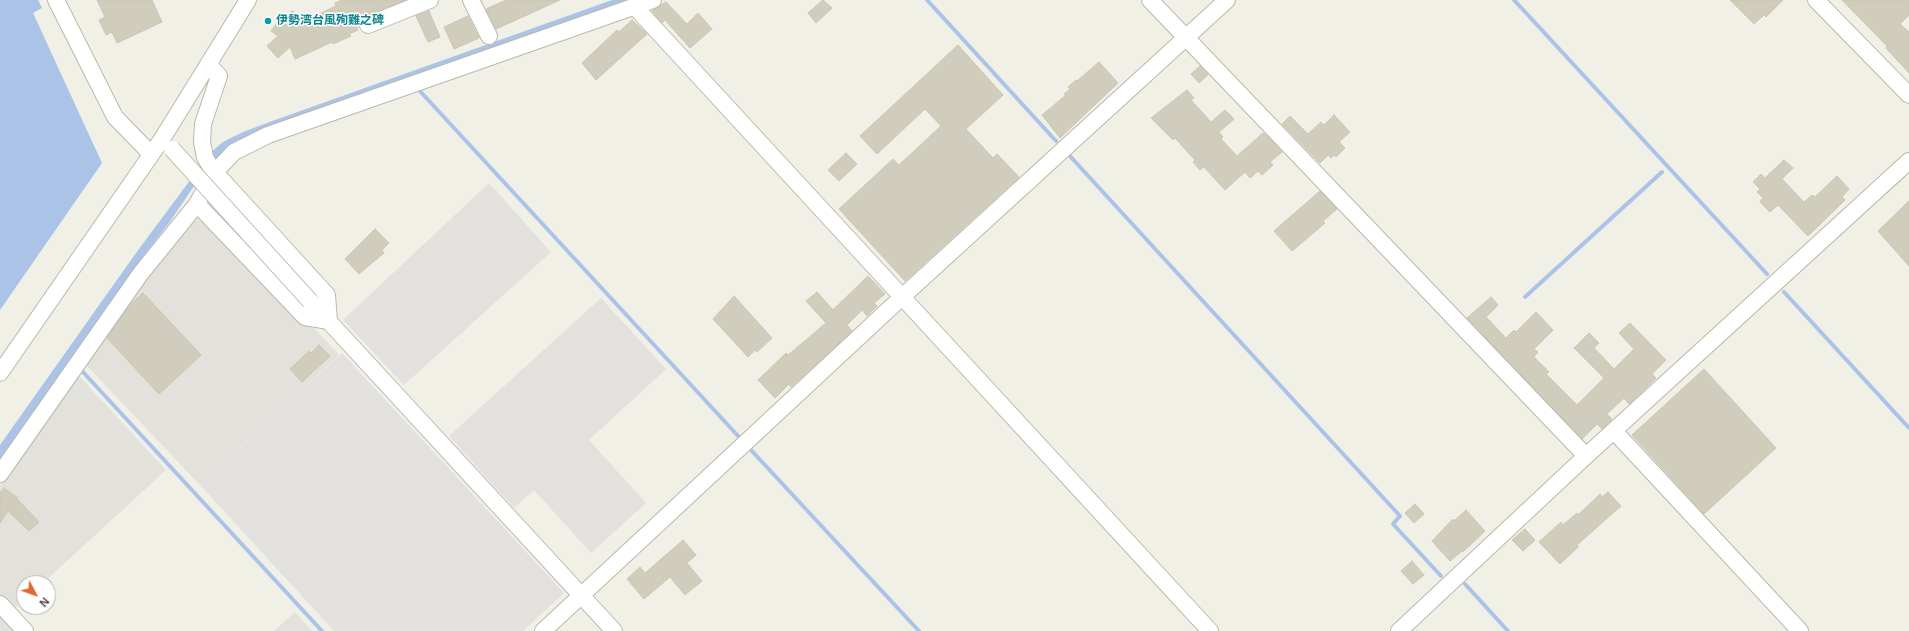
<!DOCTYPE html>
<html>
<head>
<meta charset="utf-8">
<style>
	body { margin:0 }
	#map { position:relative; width:1909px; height:631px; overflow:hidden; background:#f1f0e7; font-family:Arial,sans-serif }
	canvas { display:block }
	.north { position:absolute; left:16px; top:575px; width:40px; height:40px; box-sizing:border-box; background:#fff; border:1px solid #b4b3af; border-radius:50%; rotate:131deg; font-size:11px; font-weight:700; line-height:16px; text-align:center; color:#434036 }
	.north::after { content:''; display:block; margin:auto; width:14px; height:18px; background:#e0682f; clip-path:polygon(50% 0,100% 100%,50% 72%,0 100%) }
</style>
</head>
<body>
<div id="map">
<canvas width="1909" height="631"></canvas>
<div class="north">N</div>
</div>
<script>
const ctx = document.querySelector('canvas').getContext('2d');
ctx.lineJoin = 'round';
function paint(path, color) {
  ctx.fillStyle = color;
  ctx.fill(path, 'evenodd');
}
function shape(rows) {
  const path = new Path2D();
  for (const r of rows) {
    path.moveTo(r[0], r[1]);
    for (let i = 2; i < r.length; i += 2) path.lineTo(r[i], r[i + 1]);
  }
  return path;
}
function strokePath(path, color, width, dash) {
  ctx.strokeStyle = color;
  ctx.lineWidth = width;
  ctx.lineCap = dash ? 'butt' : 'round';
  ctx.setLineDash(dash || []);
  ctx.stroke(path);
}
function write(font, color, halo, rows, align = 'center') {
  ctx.font = font + ' Arial,"Noto Sans JP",sans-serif';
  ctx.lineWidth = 3;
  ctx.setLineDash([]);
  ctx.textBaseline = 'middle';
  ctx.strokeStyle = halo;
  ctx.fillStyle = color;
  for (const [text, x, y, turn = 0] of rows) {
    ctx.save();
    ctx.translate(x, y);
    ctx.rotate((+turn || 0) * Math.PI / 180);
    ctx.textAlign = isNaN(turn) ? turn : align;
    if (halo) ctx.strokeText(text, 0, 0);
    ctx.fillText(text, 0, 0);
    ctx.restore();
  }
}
const industrial = shape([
	[193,219,208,222,303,324,315,329,339,355,200,485,86,365,147,277],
	[78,375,166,470,43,583,24,583,24,600,13,610,0,597,0,486],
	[0,615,15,631,0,631]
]);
const parking = shape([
	[489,183,551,252,404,385,343,320],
	[601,298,666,369,589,440,646,503,591,553,534,490,514,508,449,436],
	[342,353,564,593,523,631,334,631,200,485],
	[295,612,312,631,274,631]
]);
const water = shape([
	[0,0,38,0,42,8,33,13,102,163,0,310],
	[612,0,629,0,241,140,224,150,192,189,169,223,134,268,0,459,0,445,136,253,211,152,223,142,243,132,275,120]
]);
const stream = shape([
	[927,0,1056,141],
	[1514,0,1767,274],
	[419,90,739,437],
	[1069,155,1400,516,1393,524,1441,576],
	[1784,292,1909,428],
	[1525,297,1662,172],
	[83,372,322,631],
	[751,450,919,631],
	[1465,584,1508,631]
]);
const building = shape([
	[97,0,152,0,162,22,117,43,112,32,106,35,99,20,105,17,97,0],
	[342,0,405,0,364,16,355,22,358,30,349,34,351,36,333,44,332,42,295,59,290,47,278,58,267,46,278,36,271,31,282,16,293,11,300,23,336,6,335,3,342,0],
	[506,0,560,0,496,29,486,9,506,0],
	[823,0,832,8,816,23,808,13,823,0],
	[1730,0,1783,0,1766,17,1764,15,1754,24,1730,0],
	[1842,0,1909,0,1909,15,1900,24,1909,32,1909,73,1886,48,1887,46,1842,0],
	[666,2,687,24,698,13,712,29,690,48,665,20,662,23,652,11,666,2],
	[429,11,440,37,428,42,416,16,429,11],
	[468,16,479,38,454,49,444,27,468,16],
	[632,20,647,34,596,80,582,63,617,30,619,32,632,20],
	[958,45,1003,95,966,129,993,158,997,154,1019,177,905,281,839,209,893,159,899,165,941,126,925,109,877,154,860,136,958,45],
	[1099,62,1118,83,1060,138,1042,115,1066,95,1064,94,1070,89,1068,87,1076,80,1077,81,1099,62],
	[1200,66,1208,75,1199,83,1191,74,1200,66],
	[1187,90,1194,98,1191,100,1211,122,1225,110,1234,119,1219,132,1223,137,1221,139,1237,156,1263,133,1269,138,1282,152,1270,162,1273,165,1262,175,1258,171,1250,178,1245,172,1225,190,1204,167,1200,170,1193,162,1195,160,1175,138,1173,140,1151,118,1187,90],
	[1334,115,1350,132,1339,142,1345,148,1336,157,1334,155,1331,158,1328,155,1320,163,1282,124,1290,116,1308,134,1321,122,1324,125,1334,115],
	[846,153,857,164,839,181,828,170,846,153],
	[1784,160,1793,168,1782,179,1804,202,1812,195,1815,197,1837,176,1849,189,1842,197,1845,200,1808,236,1778,205,1770,212,1760,202,1763,198,1757,192,1760,189,1753,182,1761,174,1765,178,1784,160],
	[1320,191,1337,209,1323,221,1325,223,1292,251,1274,231,1320,191],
	[1909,201,1909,266,1878,231,1909,201],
	[375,229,389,243,382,250,384,253,359,274,345,259,375,229],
	[868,276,885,294,874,303,877,306,867,316,862,310,847,325,852,331,791,387,789,384,775,398,758,380,786,353,788,355,826,323,806,301,817,292,833,310,868,276],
	[143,293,201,355,159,394,107,338,131,304,143,293],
	[734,296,772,338,757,352,755,350,748,357,713,319,734,296],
	[1491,297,1498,305,1486,317,1506,338,1514,330,1516,332,1536,312,1553,330,1534,349,1538,352,1534,357,1549,372,1546,374,1577,405,1604,378,1574,348,1589,333,1599,343,1594,348,1614,369,1634,349,1619,333,1630,323,1666,360,1652,374,1656,378,1647,387,1629,404,1624,398,1607,414,1612,419,1602,429,1597,424,1582,439,1467,318,1491,297],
	[319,345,330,356,302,382,290,369,309,351,311,353,319,345],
	[1704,369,1776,448,1704,514,1632,435,1704,369],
	[4,488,18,498,17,499,39,522,29,531,8,511,0,523,0,493,4,488],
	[1608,492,1621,506,1577,545,1578,547,1560,564,1539,542,1561,522,1563,525,1577,513,1578,515,1600,494,1602,497,1608,492],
	[1415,504,1424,514,1414,523,1405,513,1415,504],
	[1466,510,1485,531,1463,552,1462,551,1450,561,1432,541,1453,519,1454,521,1466,510],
	[1525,529,1535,540,1523,551,1512,540,1525,529],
	[683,540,696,555,687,563,702,581,685,595,670,577,644,599,627,579,640,567,645,573,683,540],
	[1412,561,1424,575,1413,584,1401,571,1412,561]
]);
const minor = shape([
	[56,0,115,117,151,154],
	[471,0,489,36],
	[1150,0,1586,456],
	[1816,0,1909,95],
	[635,7,1210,631],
	[368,25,430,0],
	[197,204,305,317,329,321,327,295,211,168,205,157,202,142,203,124,219,76,209,65],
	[310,301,614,631],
	[0,373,162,139,248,0],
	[1614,431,1800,631],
	[0,474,141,273,197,204,215,172,234,152,268,135,653,0],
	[0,604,25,631],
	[543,631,902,297,1227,0],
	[1399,631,1586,456,1909,161]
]);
const minorBridge = shape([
	[172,149,310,301]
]);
const markers = [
	[268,21,4,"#0f9aa8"]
];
const cultureNames = [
	["伊勢湾台風殉難之碑",276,21]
];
paint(industrial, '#e3e1db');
paint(parking, '#e3e1de');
paint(water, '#aac3e7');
strokePath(stream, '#aac3e7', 4);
paint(building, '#d1cdbd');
strokePath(building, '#cbc5b1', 1);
strokePath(minor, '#bbb8aa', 18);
strokePath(minor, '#fff', 16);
strokePath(minorBridge, '#bbb8aa', 18, []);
strokePath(minorBridge, '#fff', 16);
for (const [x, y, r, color] of markers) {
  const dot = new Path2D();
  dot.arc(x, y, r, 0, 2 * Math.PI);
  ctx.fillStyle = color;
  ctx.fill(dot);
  strokePath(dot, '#fff', 1.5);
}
write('bold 12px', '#0d838f', '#fff', cultureNames, 'left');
</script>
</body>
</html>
